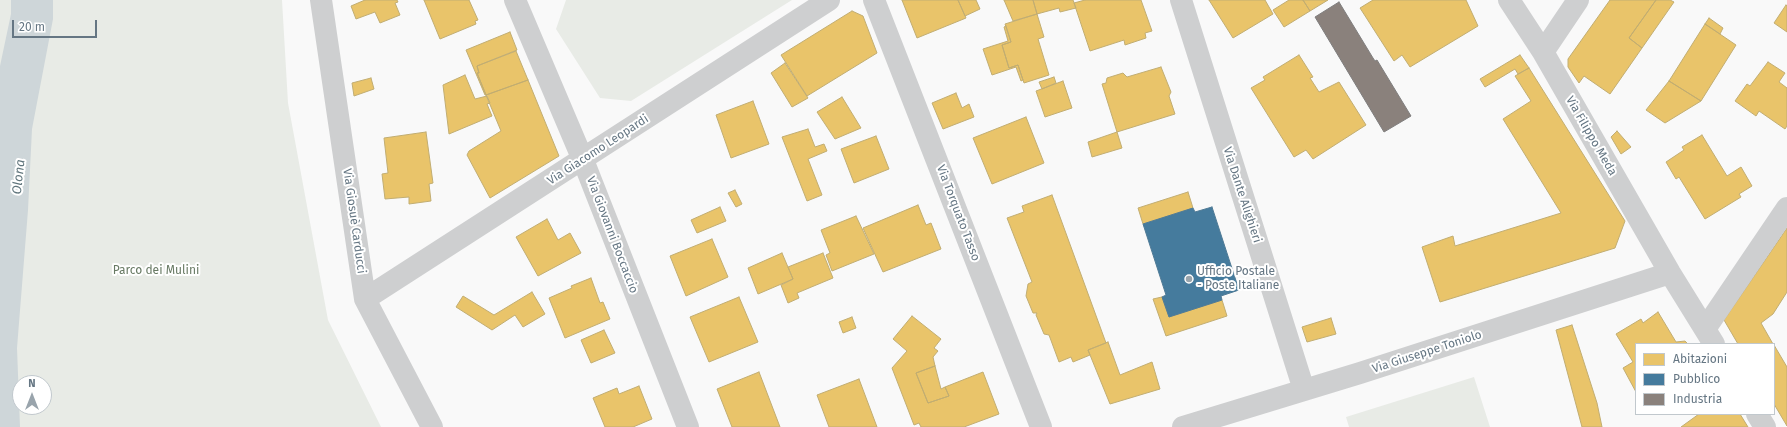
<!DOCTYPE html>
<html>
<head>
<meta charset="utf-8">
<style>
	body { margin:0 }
	#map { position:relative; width:1787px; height:427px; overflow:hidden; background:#f9f9f9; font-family:"Fira Sans",sans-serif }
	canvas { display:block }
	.legend { position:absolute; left:1635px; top:343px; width:140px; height:72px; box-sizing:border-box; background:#fff; border:1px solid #c1c8cd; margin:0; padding:5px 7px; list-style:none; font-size:12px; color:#657683 }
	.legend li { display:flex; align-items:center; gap:8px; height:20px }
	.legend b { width:20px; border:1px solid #c1c8cd }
	.north { position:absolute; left:12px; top:375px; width:40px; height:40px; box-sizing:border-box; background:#fff; border:1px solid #c1c8cd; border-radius:50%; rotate:0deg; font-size:11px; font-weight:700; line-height:16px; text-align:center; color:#657683 }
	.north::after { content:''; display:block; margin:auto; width:14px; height:18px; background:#99a4ac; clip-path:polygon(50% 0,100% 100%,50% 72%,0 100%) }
	.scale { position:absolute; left:12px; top:20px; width:85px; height:18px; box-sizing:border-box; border:2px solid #657683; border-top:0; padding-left:5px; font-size:12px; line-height:14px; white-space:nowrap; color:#657683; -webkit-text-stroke:3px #fff; paint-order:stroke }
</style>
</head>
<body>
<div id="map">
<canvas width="1787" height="427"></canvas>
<ul class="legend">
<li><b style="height:11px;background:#e9c46a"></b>Abitazioni</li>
<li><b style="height:11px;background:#457b9d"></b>Pubblico</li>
<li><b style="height:11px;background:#8a817c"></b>Industria</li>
</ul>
<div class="north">N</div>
<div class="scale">20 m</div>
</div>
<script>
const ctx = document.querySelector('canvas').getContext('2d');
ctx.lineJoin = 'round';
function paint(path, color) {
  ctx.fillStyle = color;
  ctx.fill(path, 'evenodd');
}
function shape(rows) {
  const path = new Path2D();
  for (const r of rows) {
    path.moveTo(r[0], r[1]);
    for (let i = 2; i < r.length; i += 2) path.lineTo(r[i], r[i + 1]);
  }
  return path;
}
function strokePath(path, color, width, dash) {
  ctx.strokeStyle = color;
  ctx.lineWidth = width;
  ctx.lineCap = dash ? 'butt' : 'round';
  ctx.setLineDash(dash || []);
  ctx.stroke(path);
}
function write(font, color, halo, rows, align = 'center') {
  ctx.font = font + ' "Fira Sans",sans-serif';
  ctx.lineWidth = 4;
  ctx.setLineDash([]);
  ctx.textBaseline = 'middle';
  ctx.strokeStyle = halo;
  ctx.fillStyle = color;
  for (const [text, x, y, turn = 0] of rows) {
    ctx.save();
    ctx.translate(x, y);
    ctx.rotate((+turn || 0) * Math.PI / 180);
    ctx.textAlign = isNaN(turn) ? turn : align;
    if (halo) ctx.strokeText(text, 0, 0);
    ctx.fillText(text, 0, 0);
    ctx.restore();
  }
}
const green = shape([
	[0,0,282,0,288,103,328,320,381,427,0,427],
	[20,383,44,383,44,407,20,407],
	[566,0,792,0,631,101,600,98,556,29],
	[1474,377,1490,427,1349,427,1346,417]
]);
const water = shape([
	[11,0,53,0,53,19,32,129,28,210,17,348,20,427,0,427,0,66,11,14]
]);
const homes = shape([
	[365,0,397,0,398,2,395,3,400,15,380,23,375,12,356,19,351,6,365,0],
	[424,0,469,0,478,20,475,21,476,24,440,39,424,0],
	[902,0,958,0,966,18,917,38,902,0],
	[958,0,976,0,980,9,965,16,958,0],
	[1004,0,1033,0,1037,14,1013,21,1004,0],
	[1033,0,1073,0,1076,8,1060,12,1059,8,1037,14,1033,0],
	[1085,0,1141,0,1152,31,1145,33,1146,38,1125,45,1124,40,1090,51,1074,3,1085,0],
	[1209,0,1265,0,1273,14,1233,38,1209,0],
	[1289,0,1303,0,1310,11,1284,27,1273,10,1289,0],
	[1303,0,1328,0,1310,11,1303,0],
	[1373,0,1466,0,1478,26,1410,67,1402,55,1394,61,1360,8,1373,0],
	[1610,0,1656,0,1629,38,1642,48,1610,94,1584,76,1579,83,1568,67,1568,59,1610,0],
	[1656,0,1670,0,1674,2,1642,48,1629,38,1656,0],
	[1786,5,1787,6,1787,32,1774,23,1786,5],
	[852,11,863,16,877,53,807,96,781,55,852,11],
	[1037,14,1044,37,1038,39,1049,75,1024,83,1018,65,1009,68,1002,45,1011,42,1005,24,1037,14],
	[1709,18,1723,28,1720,34,1705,24,1709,18],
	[1705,24,1736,45,1701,101,1669,81,1705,24],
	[1006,26,1011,42,1002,45,1009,68,1018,65,1023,80,1021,81,1016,67,992,75,983,49,1008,41,1004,27,1006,26],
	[510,32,517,50,477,66,479,73,477,73,486,95,485,95,466,50,510,32],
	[516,51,528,80,486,95,477,73,479,73,477,66,516,51],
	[1299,55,1313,77,1310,78,1319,92,1339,82,1366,125,1313,159,1306,150,1294,157,1251,88,1265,80,1263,77,1299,55],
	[1520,55,1529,68,1518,74,1515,69,1485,87,1480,79,1520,55],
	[1768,62,1785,73,1779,82,1787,88,1787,126,1785,129,1759,111,1756,116,1735,101,1747,84,1750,86,1768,62],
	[785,63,808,98,792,107,771,73,785,63],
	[1161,67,1171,92,1169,96,1175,114,1117,132,1102,84,1106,83,1107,78,1123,73,1127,77,1161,67],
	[1529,68,1625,221,1615,248,1440,302,1422,247,1453,236,1455,246,1561,213,1503,119,1531,101,1515,76,1529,68],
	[465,75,475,99,487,96,490,103,487,104,492,116,449,134,443,85,465,75],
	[1054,77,1056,83,1042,89,1039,82,1054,77],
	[371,78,374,89,354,96,352,83,371,78],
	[528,80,559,156,490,198,467,155,469,151,501,131,486,95,528,80],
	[1063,81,1072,108,1045,117,1036,91,1063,81],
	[1669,81,1701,101,1665,123,1646,110,1669,81],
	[956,93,962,108,969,104,974,117,943,129,932,103,956,93],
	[842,97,861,128,835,139,817,112,842,97],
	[753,101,769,144,731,158,716,115,753,101],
	[1026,117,1044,163,992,184,973,138,1026,117],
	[808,129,815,147,824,144,827,151,808,159,822,195,807,201,782,137,808,129],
	[1617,131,1631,147,1621,154,1611,137,1617,131],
	[426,132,433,183,429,184,431,201,409,204,409,197,385,199,382,174,388,173,384,138,426,132],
	[1117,132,1122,148,1092,157,1088,142,1117,132],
	[1702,135,1727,176,1741,167,1752,186,1739,194,1741,197,1705,219,1679,177,1676,179,1666,162,1684,150,1682,147,1702,135],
	[876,136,889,169,854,183,841,149,876,136],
	[735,190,742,204,736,207,728,193,735,190],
	[1188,192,1193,208,1143,224,1138,208,1188,192],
	[1052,195,1106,343,1088,350,1090,355,1073,362,1071,357,1059,362,1049,335,1044,334,1036,315,1037,313,1033,313,1026,296,1028,284,1032,282,1007,218,1024,212,1022,206,1052,195],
	[918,205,926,225,931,223,941,249,883,272,863,228,918,205],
	[720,207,726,221,697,233,691,220,720,207],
	[856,216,874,254,832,271,826,255,830,253,821,230,856,216],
	[547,219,558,240,570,233,581,253,538,276,516,237,547,219],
	[1787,228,1787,292,1773,314,1761,323,1773,344,1738,344,1724,320,1787,228],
	[712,239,728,277,686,296,670,256,712,239],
	[782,253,793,279,758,294,748,268,782,253],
	[823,253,833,278,797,293,799,298,788,303,781,285,793,279,788,267,823,253],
	[591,278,600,303,603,302,610,319,565,338,549,298,572,288,571,286,591,278],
	[532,292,545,314,523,327,515,315,492,330,456,307,463,296,494,315,532,292],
	[739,297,758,342,709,362,690,317,739,297],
	[1162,297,1169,317,1222,300,1227,316,1166,336,1153,299,1162,297],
	[1658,312,1676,342,1685,341,1688,344,1636,344,1636,392,1623,368,1633,362,1616,334,1641,319,1643,323,1658,312],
	[912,316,941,339,934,348,938,351,933,357,935,366,916,373,928,403,949,396,945,387,983,372,999,414,964,427,921,427,919,423,914,425,892,368,907,351,893,339,912,316],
	[852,317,856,328,843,333,839,322,852,317],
	[1331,318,1336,334,1307,342,1302,327,1331,318],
	[1572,325,1597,403,1602,427,1582,427,1556,330,1572,325],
	[604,330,615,353,591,363,581,340,604,330],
	[1108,342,1120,375,1152,362,1160,389,1110,404,1088,350,1108,342],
	[1774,345,1787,367,1787,426,1774,404,1774,345],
	[935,366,941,389,945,387,949,396,928,403,916,373,935,366],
	[759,372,780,427,732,427,717,389,759,372],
	[859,379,877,427,829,427,817,395,859,379],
	[639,386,652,419,633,427,605,427,593,398,617,388,619,394,639,386],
	[1699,414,1740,414,1748,427,1681,427,1699,414]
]);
const public = shape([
	[1212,207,1239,290,1221,296,1222,300,1169,317,1162,297,1166,295,1143,224,1193,208,1195,212,1212,207]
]);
const industry = shape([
	[1339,2,1373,58,1375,61,1377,60,1411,116,1384,132,1315,17,1339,2]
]);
const minor = shape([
	[321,0,365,299,432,427],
	[515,0,583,160,688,427],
	[874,0,1041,427],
	[1181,0,1304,390],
	[1509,0,1543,52,1670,273,1714,344],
	[1543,52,1578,0],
	[365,299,829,0],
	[1705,329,1787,208],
	[1757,414,1765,427],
	[1183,427,1360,373,1670,273]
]);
const markers = [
	[1189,279,4,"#99a4ac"]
];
const streetNames = [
	["Via Filippo Meda",1591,136,60],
	["Via Giacomo Leopardi",598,150,-33],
	["Via Dante Alighieri",1242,195,72],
	["Via Torquato Tasso",958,213,69],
	["Via Giosuè Carducci",354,221,82],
	["Via Giovanni Boccaccio",612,235,69],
	["Via Giuseppe Toniolo",1427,352,-18]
];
const parkNames = [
	["Parco dei Mulini",156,271]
];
const poiNames = [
	["Ufficio Postale",1197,272],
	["- Poste Italiane",1197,286]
];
const waterNames = [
	["Olona",19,177,-84]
];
paint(green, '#e8ebe6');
paint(water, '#ced6d9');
paint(homes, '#e9c46a');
strokePath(homes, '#c1ad72', 1);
paint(public, '#457b9d');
strokePath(public, '#4f7a95', 1);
paint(industry, '#8a817c');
strokePath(industry, '#7f7e7e', 1);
strokePath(minor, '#cecfd0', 22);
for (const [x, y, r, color] of markers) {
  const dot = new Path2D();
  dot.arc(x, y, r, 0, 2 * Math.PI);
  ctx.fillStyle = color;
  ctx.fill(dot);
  strokePath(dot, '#fff', 1.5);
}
write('12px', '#657683', '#fff', streetNames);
write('12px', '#687a64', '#fff', parkNames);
write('12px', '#657683', '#fff', poiNames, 'left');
write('italic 13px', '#60757c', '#fff', waterNames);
</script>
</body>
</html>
